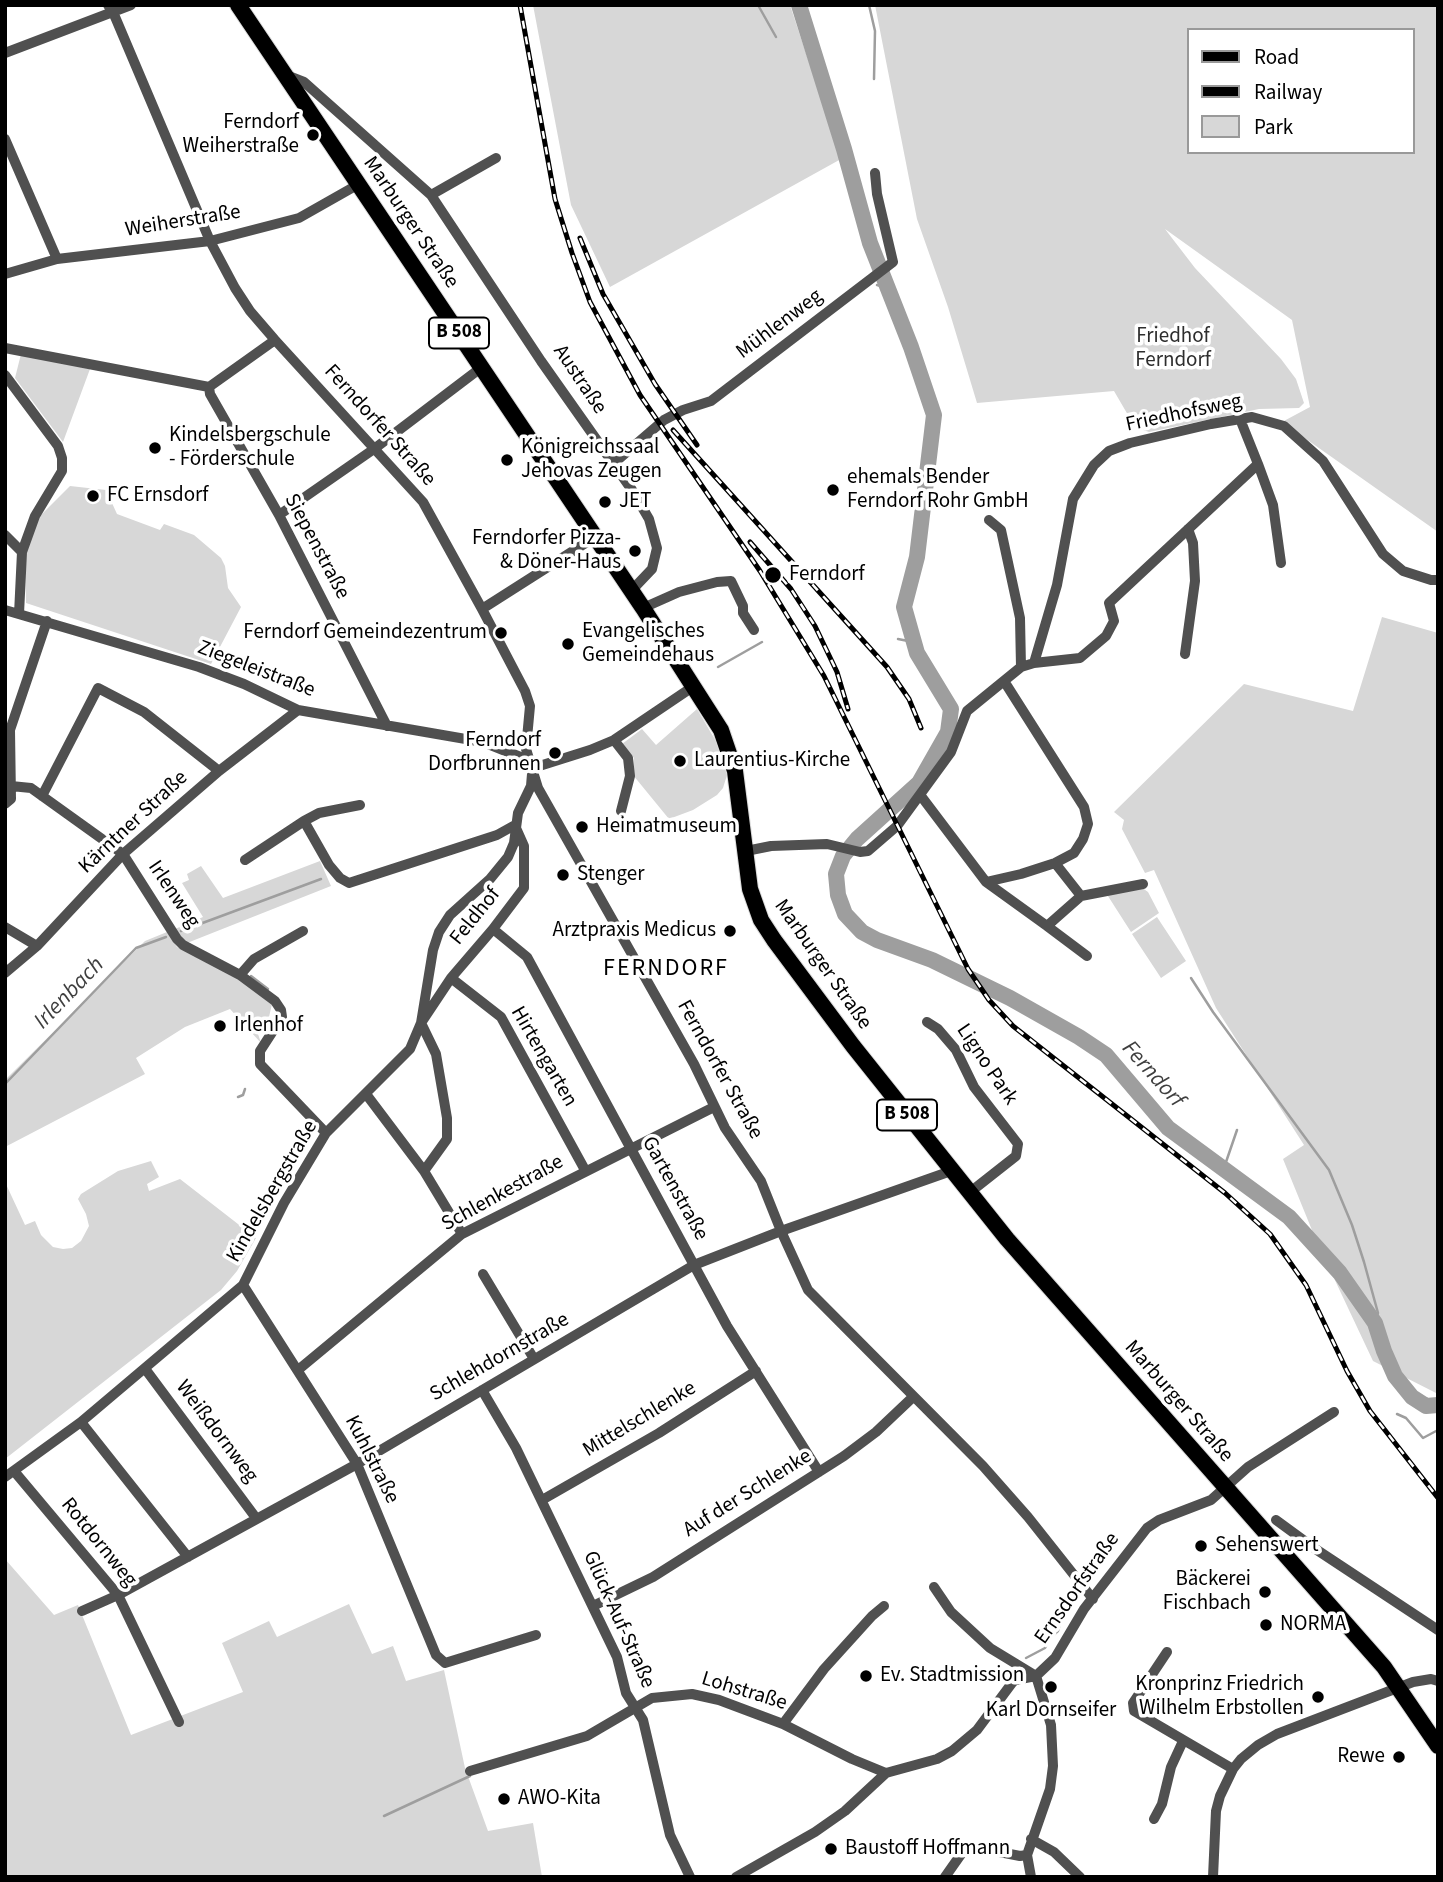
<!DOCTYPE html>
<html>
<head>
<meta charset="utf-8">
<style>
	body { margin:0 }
	#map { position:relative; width:1443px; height:1882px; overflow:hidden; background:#fff; font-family:"Source Sans 3",sans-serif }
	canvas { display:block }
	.frame { position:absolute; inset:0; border:7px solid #000; pointer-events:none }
	.legend { position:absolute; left:1187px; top:28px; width:228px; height:126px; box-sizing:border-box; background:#fff; border:2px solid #999; margin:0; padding:9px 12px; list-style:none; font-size:21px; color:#000 }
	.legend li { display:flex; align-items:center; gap:14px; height:35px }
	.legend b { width:35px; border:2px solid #999 }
</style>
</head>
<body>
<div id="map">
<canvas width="1443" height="1882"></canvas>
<div class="frame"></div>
<ul class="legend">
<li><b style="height:9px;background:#000"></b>Road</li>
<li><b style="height:9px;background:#000"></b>Railway</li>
<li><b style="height:19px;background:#d7d7d7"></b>Park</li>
</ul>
</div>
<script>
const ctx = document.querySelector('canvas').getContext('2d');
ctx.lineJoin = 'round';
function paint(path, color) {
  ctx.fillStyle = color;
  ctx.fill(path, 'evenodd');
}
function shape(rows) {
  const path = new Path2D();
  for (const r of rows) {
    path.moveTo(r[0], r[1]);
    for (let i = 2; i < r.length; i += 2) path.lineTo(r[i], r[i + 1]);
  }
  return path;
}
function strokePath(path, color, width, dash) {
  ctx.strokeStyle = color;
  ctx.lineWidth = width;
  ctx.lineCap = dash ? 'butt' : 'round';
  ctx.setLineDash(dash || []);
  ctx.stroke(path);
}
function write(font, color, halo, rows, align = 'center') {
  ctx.font = font + ' "Source Sans 3",sans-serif';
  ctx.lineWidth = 7;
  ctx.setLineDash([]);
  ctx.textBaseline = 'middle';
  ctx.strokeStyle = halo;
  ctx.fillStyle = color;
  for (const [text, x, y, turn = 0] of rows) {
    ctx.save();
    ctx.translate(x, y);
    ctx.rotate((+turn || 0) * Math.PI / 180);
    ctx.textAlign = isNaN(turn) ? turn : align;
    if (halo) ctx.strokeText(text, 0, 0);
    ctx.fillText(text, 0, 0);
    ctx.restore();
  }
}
const green = shape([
	[533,5,790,5,841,159,610,287,571,205],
	[875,5,1438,5,1438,532,1282,422,1310,407,1292,320,1165,229,1195,268,1281,359,1296,379,1304,403,1299,408,1259,409,1149,432,1135,427,1114,391,977,403,948,307,917,219],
	[1189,30,1413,30,1413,152,1189,152],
	[21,354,90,369,63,442,15,378],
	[70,486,106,490,117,514,160,530,164,524,194,535,221,558,225,566,228,588,241,607,211,664,26,603,25,551,37,519],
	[1382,617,1438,633,1438,1394,1373,1361,1316,1240,1283,1159,1304,1145,1216,1008,1154,870,1145,873,1122,829,1124,820,1114,812,1244,684,1353,711],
	[697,709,717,743,727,775,723,788,717,795,693,810,669,819,633,775,634,758,622,744,642,729,656,745],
	[320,861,331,886,187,943,175,929,203,917,182,883,189,880,187,874,201,866,223,898],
	[1141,887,1148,892,1159,913,1131,932,1106,893],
	[1157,917,1186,961,1161,978,1132,934],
	[167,932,177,947,243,980,272,1004,269,1017,258,1034,261,1043,230,1009,185,1027,136,1058,145,1074,5,1147,5,1080,145,941],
	[151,1161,159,1177,147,1184,149,1191,180,1179,256,1238,237,1271,221,1290,5,1459,5,1182,25,1225,35,1221,41,1235,53,1247,63,1249,72,1248,81,1241,89,1226,86,1214,78,1199,81,1194,118,1171],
	[5,1559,54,1615,78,1605,131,1735,243,1692,222,1643,269,1621,277,1637,349,1604,372,1654,393,1646,406,1681,444,1670,465,1768,488,1831,533,1823,542,1877,5,1877]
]);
const stream = shape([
	[758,5,776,37],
	[869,5,875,31,874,79],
	[877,285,888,288],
	[898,639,913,642],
	[718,667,762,642],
	[181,931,321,879],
	[251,976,268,989],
	[1191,978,1213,1012,1329,1170,1352,1225,1364,1262,1378,1313,1375,1323],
	[5,1084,136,948,166,937],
	[238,1097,243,1095,245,1089],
	[1227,1172,1226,1162,1237,1130],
	[1397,1414,1406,1418,1423,1438,1438,1430],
	[1026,1658,1045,1648,1049,1639,1058,1631,1062,1617],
	[384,1816,470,1776]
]);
const river = shape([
	[799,5,844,149,870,243,911,347,934,415,917,557,904,607,917,653,951,709,948,732,919,783,857,839,843,856,836,874,838,895,845,914,862,932,877,940,932,960,1010,998,1079,1037,1106,1055,1168,1128,1289,1217,1340,1273,1375,1323,1384,1351,1395,1376,1412,1397,1426,1406,1438,1405]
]);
const minor = shape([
	[108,5,113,12,210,241,235,288,250,311,275,340,423,502,482,609,525,691,530,706,526,749,538,788,694,1064,725,1128,761,1181,781,1231,808,1290,983,1466,1028,1517,1093,1599],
	[5,53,131,5],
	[286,75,304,82,431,195,541,361,632,490,649,519,657,548,652,569,632,590],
	[5,139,57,259],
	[431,195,496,158],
	[5,274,57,259,210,241,299,218,359,184],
	[5,348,209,387,275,340],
	[5,375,58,446,62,458,62,471,35,516,22,552,19,614],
	[209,387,210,394,279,515,387,726],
	[613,464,664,420,683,410,711,401,893,262,877,194,875,173],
	[1258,464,1273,505,1281,563],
	[279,515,374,449,482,367],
	[989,520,1001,530,1020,618,1021,667],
	[5,535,22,552],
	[643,608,679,592,717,582,731,581,743,606,743,613,754,630],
	[482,609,595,537],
	[5,610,199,667,244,684,298,710,483,742,523,758,531,766],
	[1185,654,1195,581,1193,543,1188,529],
	[1034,663,1080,658,1106,636,1114,621,1109,603,1258,464,1240,419],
	[614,740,628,758,630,776,621,811],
	[533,768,590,750,614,740,694,686],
	[11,786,31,788,123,854,177,939,183,945,240,975,275,1001,281,1010,282,1017,260,1051,260,1064,326,1133],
	[42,796,98,688,144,712,219,771],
	[921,796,986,882,1047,926,1081,896,1143,884],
	[5,804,11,799,10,730,47,621],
	[304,821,319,813,360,805],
	[746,851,771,846,827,844,860,852,868,851,897,826,951,752,967,711,1021,667,1034,663,1057,585,1073,499,1094,465,1109,451,1130,443,1211,424,1252,417,1284,426,1323,461,1383,554,1403,571,1431,580,1438,580],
	[245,860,304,821,329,865,340,878,349,883,497,835,515,825],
	[1055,863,1081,896],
	[986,882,1021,874,1055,863,1074,853,1083,839,1088,824,1084,807,1004,681],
	[1047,926,1087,956],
	[5,927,37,946],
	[493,929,527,957,727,1326,819,1472],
	[5,973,37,946,123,854,219,771,298,710],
	[240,975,254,959,303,931],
	[451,978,501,1017,585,1170],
	[927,1022,938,1029,956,1050,974,1087,1018,1144,1016,1156,969,1193],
	[366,1094,424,1171,462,1234],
	[424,1171,447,1139,447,1118,436,1054,421,1023,451,978,493,929,524,888,524,846,516,828],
	[483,1274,534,1359],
	[243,1285,357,1464,436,1655,445,1663,536,1635],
	[146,1370,256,1518],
	[298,1370,462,1234,714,1107],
	[482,1390,516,1448,617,1657,626,1693,643,1720,670,1835,690,1877],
	[81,1422,188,1557],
	[14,1471,118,1595,179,1722],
	[5,1477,81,1422,243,1285,284,1203,326,1133,410,1049,421,1023,433,950,439,932,450,915,490,879,508,857,514,843,518,813,531,786,532,774],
	[542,1500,659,1433,756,1371],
	[1276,1520,1317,1550,1438,1630],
	[934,1587,951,1612,990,1648,1036,1676],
	[593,1606,653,1577,844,1456,876,1432,913,1397],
	[82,1611,118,1595,357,1464,694,1265,781,1231,951,1171],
	[1167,1652,1133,1703,1134,1711,1233,1769],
	[1036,1676,1055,1658,1084,1609,1147,1528,1159,1520,1211,1500,1248,1467,1334,1412],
	[783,1724,824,1669,872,1616,884,1606],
	[470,1771,587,1736,652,1698,692,1694,719,1700,783,1724,852,1759,886,1773],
	[1154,1819,1162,1804,1171,1767,1183,1741],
	[1031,1839,1054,1852,1080,1877],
	[736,1877,815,1832,845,1811,886,1773,937,1759,952,1751,977,1730,1012,1683,1015,1680,1036,1676],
	[945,1877,964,1850,974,1847,1020,1856,1027,1855],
	[1031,1877,1027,1855,1050,1789,1053,1766,1051,1725,1036,1676],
	[1213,1877,1216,1811,1220,1796,1233,1769,1241,1759,1258,1745,1277,1734,1413,1682,1431,1679,1438,1681]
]);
const primary = shape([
	[238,5,643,608,721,730,735,771,750,889,761,920,774,940,853,1046,1007,1239,1384,1667,1438,1746]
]);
const rail = shape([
	[520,5,555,199,572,253,590,302,640,395,760,571,824,676,968,969,989,1000,1013,1026,1225,1193,1270,1234,1306,1285,1347,1371,1370,1411,1438,1498],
	[580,238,603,294,655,384,697,445],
	[673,430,887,667,909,699,921,728],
	[750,542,791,589,815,626,837,672,848,709]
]);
const markers = [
	[313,135,7,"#000"],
	[155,448,7,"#000"],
	[507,460,7,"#000"],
	[833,490,7,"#000"],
	[93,496,7,"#000"],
	[605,502,7,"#000"],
	[635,551,7,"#000"],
	[773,575,9,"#000"],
	[501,633,7,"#000"],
	[568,644,7,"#000"],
	[555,753,7,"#000"],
	[680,761,7,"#000"],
	[582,827,7,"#000"],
	[563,875,7,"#000"],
	[730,931,7,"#000"],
	[220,1026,7,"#000"],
	[1201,1546,7,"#000"],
	[1265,1592,7,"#000"],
	[1266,1625,7,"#000"],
	[866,1676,7,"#000"],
	[1051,1687,7,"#000"],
	[1318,1697,7,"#000"],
	[1399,1757,7,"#000"],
	[504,1799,7,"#000"],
	[831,1849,7,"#000"]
];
const shields = [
	[459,333,60],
	[907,1115,60]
];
const shieldNames = [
	["B 508",459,333],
	["B 508",907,1115]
];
const poiNames = [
	["Ferndorf",299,123,"right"],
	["Weiherstraße",299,147,"right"],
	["Kindelsbergschule",169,436],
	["- Förderschule",169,460],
	["Königreichssaal",521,448],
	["Jehovas Zeugen",521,472],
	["ehemals Bender",847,478],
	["Ferndorf Rohr GmbH",847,502],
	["FC Ernsdorf",107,496],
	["JET",619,502],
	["Ferndorfer Pizza-",621,539,"right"],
	["& Döner-Haus",621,563,"right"],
	["Ferndorf",789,575],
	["Evangelisches",582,632],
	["Gemeindehaus",582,656],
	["Ferndorf Gemeindezentrum",487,633,"right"],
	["Ferndorf",541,741,"right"],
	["Dorfbrunnen",541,765,"right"],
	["Laurentius-Kirche",694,761],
	["Heimatmuseum",596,827],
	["Stenger",577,875],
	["Arztpraxis Medicus",716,931,"right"],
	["Irlenhof",234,1026],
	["Sehenswert",1215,1546],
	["Bäckerei",1251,1580,"right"],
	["Fischbach",1251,1604,"right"],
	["NORMA",1280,1625],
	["Ev. Stadtmission",880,1676],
	["Kronprinz Friedrich",1304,1685,"right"],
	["Wilhelm Erbstollen",1304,1709,"right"],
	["Karl Dornseifer",1051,1711,"center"],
	["Rewe",1385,1757,"right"],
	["AWO-Kita",518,1799],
	["Baustoff Hoffmann",845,1849]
];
const streetNames = [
	["Weiherstraße",183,222,-9],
	["Marburger Straße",410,223,56],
	["Mühlenweg",780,325,-37],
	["Austraße",579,380,56],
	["Friedhofsweg",1184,414,-12],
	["Ferndorfer Straße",379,426,48],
	["Siepenstraße",316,547,62],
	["Ziegeleistraße",256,670,21],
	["Kärntner Straße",134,823,-43],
	["Irlenweg",173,895,56],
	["Feldhof",476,917,-51],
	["Marburger Straße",822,965,55],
	["Hirtengarten",543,1057,60],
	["Ligno Park",986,1065,56],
	["Ferndorfer Straße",719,1070,61],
	["Gartenstraße",674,1189,61],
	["Kindelsbergstraße",273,1192,-60],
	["Schlenkestraße",503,1194,-29],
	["Schlehdornstraße",500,1358,-30],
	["Marburger Straße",1178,1402,49],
	["Mittelschlenke",640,1420,-31],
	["Weißdornweg",216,1432,53],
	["Kuhlstraße",371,1460,63],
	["Auf der Schlenke",748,1494,-32],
	["Rotdornweg",98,1543,51],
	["Ernsdorfstraße",1078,1589,-55],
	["Glück-Auf-Straße",618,1620,66],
	["Lohstraße",744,1692,17]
];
const parkNames = [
	["Friedhof",1173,337],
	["Ferndorf",1173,361]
];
const waterNames = [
	["Irlenbach",70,994,-46],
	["Ferndorf",1152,1075,48]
];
const quarterNames = [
	["FERNDORF",666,970]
];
paint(green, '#d7d7d7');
strokePath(stream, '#9e9e9e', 2.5);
strokePath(river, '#9e9e9e', 16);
strokePath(primary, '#dbdbdb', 18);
strokePath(minor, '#505050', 10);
strokePath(primary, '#000', 16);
strokePath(rail, '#000', 5);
strokePath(rail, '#fff', 2.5, [8]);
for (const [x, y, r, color] of markers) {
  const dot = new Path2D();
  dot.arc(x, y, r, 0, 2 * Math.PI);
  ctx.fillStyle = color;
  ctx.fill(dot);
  strokePath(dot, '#fff', 2.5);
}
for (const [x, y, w] of shields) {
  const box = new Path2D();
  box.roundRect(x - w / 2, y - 15.5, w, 31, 5);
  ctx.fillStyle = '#fff';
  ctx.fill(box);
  strokePath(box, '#000', 2);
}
write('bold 19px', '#000', null, shieldNames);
write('21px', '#000', '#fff', poiNames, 'left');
write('21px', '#000', '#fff', streetNames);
write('21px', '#2e2e2e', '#fff', parkNames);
write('italic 23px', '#3f3f3f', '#fff', waterNames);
ctx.letterSpacing = '2px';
write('24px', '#000', '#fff', quarterNames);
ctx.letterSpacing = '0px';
</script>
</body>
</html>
